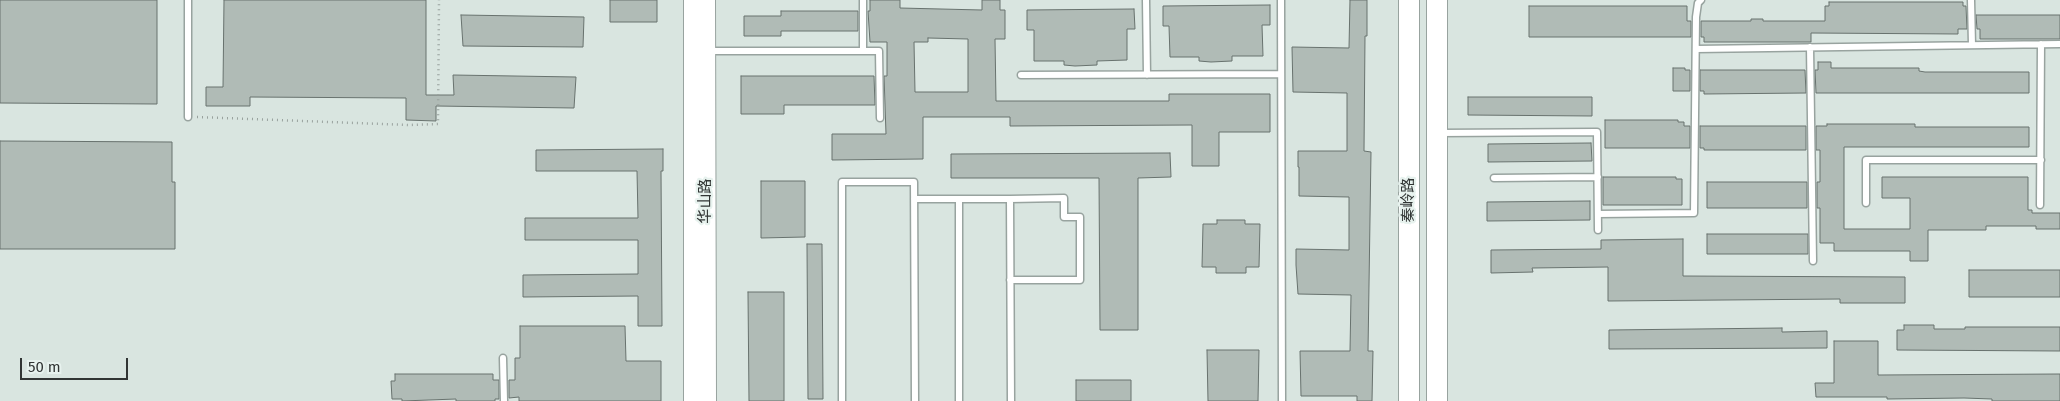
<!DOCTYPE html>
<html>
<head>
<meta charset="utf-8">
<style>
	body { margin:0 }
	#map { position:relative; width:2060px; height:401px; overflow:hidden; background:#d9e5e0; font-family:"Fira Sans",sans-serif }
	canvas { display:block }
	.scale { position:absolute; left:20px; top:358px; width:108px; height:22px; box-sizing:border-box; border:2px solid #313534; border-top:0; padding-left:6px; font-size:15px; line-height:18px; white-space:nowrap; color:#313534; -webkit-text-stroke:4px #e7f2ee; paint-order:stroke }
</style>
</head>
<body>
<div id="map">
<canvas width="2060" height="401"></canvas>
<div class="scale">50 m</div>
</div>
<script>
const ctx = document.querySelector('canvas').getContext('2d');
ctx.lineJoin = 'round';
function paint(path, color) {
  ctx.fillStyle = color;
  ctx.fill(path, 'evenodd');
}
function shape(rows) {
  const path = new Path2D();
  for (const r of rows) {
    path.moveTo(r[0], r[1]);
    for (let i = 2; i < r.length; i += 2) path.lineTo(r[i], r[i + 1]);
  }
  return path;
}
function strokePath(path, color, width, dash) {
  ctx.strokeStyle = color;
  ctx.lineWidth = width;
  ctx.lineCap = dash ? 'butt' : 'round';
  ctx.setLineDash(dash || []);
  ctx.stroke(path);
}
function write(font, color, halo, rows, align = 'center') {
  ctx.font = font + ' "Fira Sans","Noto Sans SC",sans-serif';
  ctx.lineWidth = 4.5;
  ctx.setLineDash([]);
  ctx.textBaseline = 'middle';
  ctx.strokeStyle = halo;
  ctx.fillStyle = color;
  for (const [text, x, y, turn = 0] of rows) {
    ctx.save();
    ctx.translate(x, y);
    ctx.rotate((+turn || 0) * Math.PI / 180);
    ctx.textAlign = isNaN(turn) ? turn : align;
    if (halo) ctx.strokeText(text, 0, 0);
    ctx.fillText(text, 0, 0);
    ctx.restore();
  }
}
const building = shape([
	[0,0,157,0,157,104,0,103,0,0],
	[224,0,426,0,426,95,454,95,453,75,576,77,574,108,436,106,436,121,406,120,406,98,250,97,250,106,206,106,206,87,223,87,224,0],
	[610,0,657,0,657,22,610,22,610,0],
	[870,0,900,0,900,8,982,10,982,0,1000,0,1000,10,1005,10,1005,39,995,39,996,101,1169,101,1169,94,1270,94,1270,132,1219,132,1219,166,1192,166,1192,125,1010,126,1010,117,923,117,923,159,832,160,832,134,886,134,884,76,887,76,887,42,870,42,868,11,870,11,870,0],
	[928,38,968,39,968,92,915,92,914,42,928,42,928,38],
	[1350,0,1367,0,1367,36,1365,36,1364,151,1371,152,1368,351,1373,351,1372,401,1357,401,1357,396,1301,396,1300,351,1350,351,1351,295,1298,294,1296,265,1296,249,1349,250,1349,197,1299,196,1299,167,1298,167,1298,151,1347,151,1347,93,1293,92,1292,47,1349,48,1350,0],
	[1829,2,1963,2,1963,6,1966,6,1967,29,1958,29,1958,34,1811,33,1811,42,1704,42,1704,37,1701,37,1701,21,1751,21,1751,19,1763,19,1763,21,1825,21,1825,6,1829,6,1829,2],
	[1270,5,1270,25,1262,25,1263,56,1232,56,1232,61,1211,62,1199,61,1199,57,1170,57,1169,26,1163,26,1163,6,1270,5],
	[1529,6,1687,6,1687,21,1691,21,1691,37,1529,37,1529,6],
	[1134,9,1135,29,1127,29,1127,60,1097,61,1097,65,1075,66,1064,65,1064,61,1034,61,1034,30,1027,30,1027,10,1134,9],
	[781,11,858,11,858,31,781,31,781,36,744,36,744,16,781,16,781,11],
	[461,15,584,17,583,47,463,46,461,15],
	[1976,15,2060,15,2060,39,1980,39,1980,29,1977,29,1976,15],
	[1818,62,1831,62,1831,68,1919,68,1919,71,1925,72,2029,72,2029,93,1816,93,1815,70,1818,70,1818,62],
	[1673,68,1685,68,1685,70,1690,70,1690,91,1673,91,1673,68],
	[1700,70,1805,70,1806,93,1704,94,1704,91,1700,91,1700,70],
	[741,76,874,76,875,105,784,105,784,114,741,114,741,76],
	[1468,97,1592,97,1592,116,1468,115,1468,97],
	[1605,120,1678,120,1678,122,1684,122,1684,126,1690,126,1690,148,1605,148,1605,120],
	[1827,124,1915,124,1915,127,2029,127,2029,147,1844,147,1844,229,1910,229,1910,198,1882,198,1882,177,2028,177,2028,210,2032,210,2032,213,2060,213,2060,229,2036,229,2036,226,1986,226,1986,230,1928,230,1928,261,1910,261,1910,251,1834,251,1834,243,1820,243,1820,208,1817,208,1817,182,1820,182,1820,150,1816,150,1816,126,1827,126,1827,124],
	[1700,126,1806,126,1806,150,1704,150,1704,148,1700,148,1700,126],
	[0,141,172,142,172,182,175,182,175,249,0,249,0,141],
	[1591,143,1592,161,1488,162,1488,144,1591,143],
	[663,149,663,171,661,171,662,326,638,326,638,296,523,297,523,275,638,274,638,240,525,240,525,218,638,218,637,171,536,171,536,150,663,149],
	[1170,153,1171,177,1138,178,1138,330,1100,330,1099,178,951,178,951,154,1170,153],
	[1603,177,1676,177,1676,179,1682,179,1682,205,1603,205,1603,177],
	[761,181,805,181,805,237,761,238,761,181],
	[1707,182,1807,182,1807,208,1707,208,1707,182],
	[1590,201,1590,220,1487,221,1487,202,1590,201],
	[1217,220,1245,220,1245,224,1260,224,1259,267,1246,267,1246,273,1216,273,1216,267,1202,267,1203,224,1217,224,1217,220],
	[1707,234,1808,234,1808,254,1707,254,1707,234],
	[1683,239,1683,276,1905,277,1905,303,1840,303,1840,299,1608,301,1608,267,1532,268,1533,272,1491,273,1491,250,1601,249,1601,240,1683,239],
	[807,244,822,244,823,399,808,399,807,244],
	[1969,270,2060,270,2060,297,1969,297,1969,270],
	[748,292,784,292,784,401,749,401,748,292],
	[1904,325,1934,325,1934,329,1965,329,1965,327,2060,327,2060,351,1897,350,1897,330,1904,330,1904,325],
	[520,326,625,326,626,361,661,361,661,401,519,401,519,397,509,398,509,380,515,380,515,358,520,358,520,326],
	[1782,328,1782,332,1827,331,1827,348,1609,349,1609,330,1782,328],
	[1834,341,1878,341,1878,375,2060,374,2060,401,1992,401,1992,399,1964,398,1887,399,1887,397,1816,397,1815,383,1834,383,1834,341],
	[1207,350,1259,350,1258,401,1208,401,1207,350],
	[395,374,493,374,493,380,499,380,499,399,495,399,495,401,456,401,456,399,402,401,402,399,392,399,391,381,395,381,395,374],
	[1076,380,1131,380,1131,401,1076,401,1076,380]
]);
const path = shape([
	[197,117,409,125,438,124,439,0]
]);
const lane = shape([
	[188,0,188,117],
	[863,0,863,51],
	[1146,0,1147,75],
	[1281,0,1282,401],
	[1971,0,1972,45],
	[1810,47,1813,261],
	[1696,49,2060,44],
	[707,51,879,51,880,118],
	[1021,75,1281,74],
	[1438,133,1597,132,1598,230],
	[1494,178,1598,177],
	[914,199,1010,199,1011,401],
	[959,199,959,401],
	[1010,199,1064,198,1064,217,1080,217,1080,280,1010,280],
	[1866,203,1866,160,2041,160],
	[2040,205,2041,44],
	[1598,214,1694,213,1696,17,1698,3,1701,0],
	[503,358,504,401],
	[842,401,842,182,914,182,915,401]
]);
const secondary = shape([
	[693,0,693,401],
	[706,0,707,401]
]);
const primary = shape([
	[1409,0,1409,401],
	[1437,0,1437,401]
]);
const streetNames = [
	["秦岭路",1409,200,-90],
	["华山路",706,201,-90]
];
paint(building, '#b0bbb6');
strokePath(building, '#68726e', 1);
strokePath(lane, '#98a39f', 9);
strokePath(secondary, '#98a39f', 20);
strokePath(primary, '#98a39f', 22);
strokePath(path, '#98a19d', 2.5, [1, 4]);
strokePath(lane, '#fff', 6);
strokePath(secondary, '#fff', 18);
strokePath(primary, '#fff', 20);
write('15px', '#313534', '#e7f2ee', streetNames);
</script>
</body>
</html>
